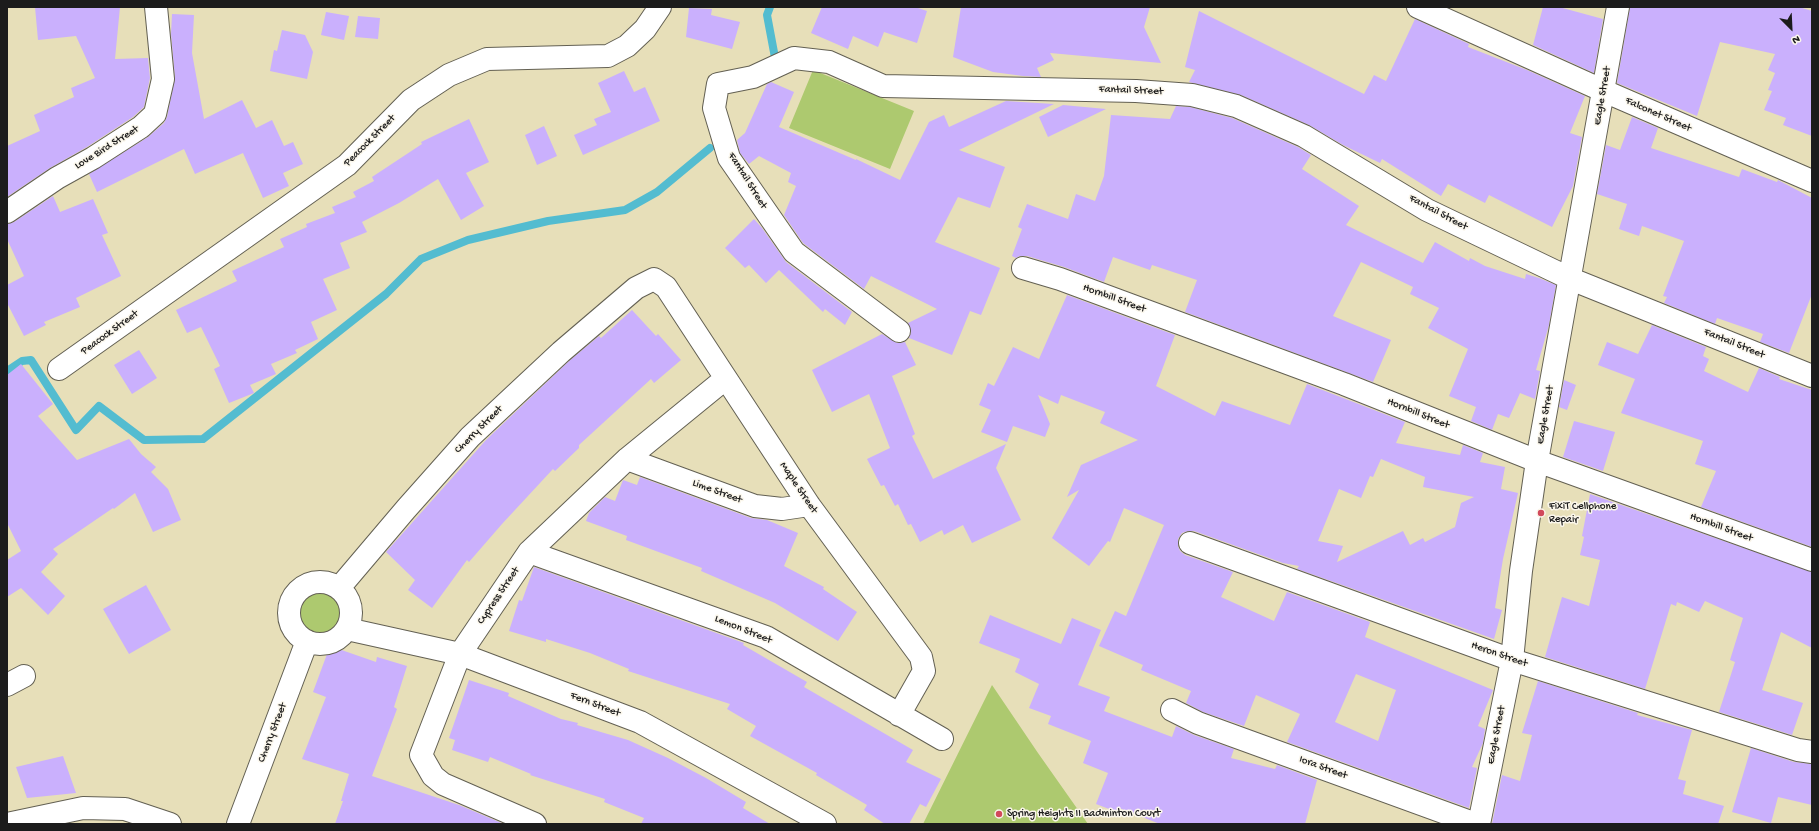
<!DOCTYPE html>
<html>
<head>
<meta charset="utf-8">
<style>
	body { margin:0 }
	#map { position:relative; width:1819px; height:831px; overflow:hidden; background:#e7dfb9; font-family:"Gochi Hand",sans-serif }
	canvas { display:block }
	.frame { position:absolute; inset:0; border:8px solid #1c1c1c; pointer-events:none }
	.north { position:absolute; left:1771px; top:8px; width:40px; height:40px; -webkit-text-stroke:3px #fbf7ec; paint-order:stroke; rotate:156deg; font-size:11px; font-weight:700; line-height:16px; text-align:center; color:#1c1c1c }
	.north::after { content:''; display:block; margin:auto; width:14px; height:18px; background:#1c1c1c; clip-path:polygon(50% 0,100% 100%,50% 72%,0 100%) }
</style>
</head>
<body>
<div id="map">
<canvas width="1819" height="831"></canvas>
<div class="frame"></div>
<div class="north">N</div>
</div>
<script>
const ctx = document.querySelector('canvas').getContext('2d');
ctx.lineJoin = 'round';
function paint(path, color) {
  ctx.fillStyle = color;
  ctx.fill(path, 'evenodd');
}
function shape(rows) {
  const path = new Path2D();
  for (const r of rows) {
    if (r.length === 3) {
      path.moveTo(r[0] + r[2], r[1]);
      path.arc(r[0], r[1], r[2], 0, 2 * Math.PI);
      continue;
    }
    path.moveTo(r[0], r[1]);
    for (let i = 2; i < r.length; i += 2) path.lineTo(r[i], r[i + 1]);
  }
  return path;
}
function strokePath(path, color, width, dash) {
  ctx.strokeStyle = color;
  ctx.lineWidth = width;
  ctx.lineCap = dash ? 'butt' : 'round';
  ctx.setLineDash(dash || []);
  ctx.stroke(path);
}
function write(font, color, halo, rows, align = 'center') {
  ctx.font = font + ' "Gochi Hand",sans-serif';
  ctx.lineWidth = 3;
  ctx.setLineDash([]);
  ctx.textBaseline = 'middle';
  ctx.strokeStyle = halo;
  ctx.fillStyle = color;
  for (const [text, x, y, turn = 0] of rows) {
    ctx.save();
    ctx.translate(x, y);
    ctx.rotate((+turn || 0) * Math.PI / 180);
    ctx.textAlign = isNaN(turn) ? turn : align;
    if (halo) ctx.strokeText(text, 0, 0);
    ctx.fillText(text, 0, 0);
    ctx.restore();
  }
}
const green = shape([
	[813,70,914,111,890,169,789,128],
	[320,613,27],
	[992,685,1038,753,1088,824,923,824]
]);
const stream = shape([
	[770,7,767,15,776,63],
	[7,371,22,361,31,360,76,430,99,406,144,440,203,439,386,294,421,259,468,240,548,221,625,210,657,192,710,148]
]);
const building = shape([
	[35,7,120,7,115,59,148,58,150,78,144,107,133,117,87,147,50,168,7,197,7,146,40,131,34,115,74,97,71,88,95,78,76,36,38,40],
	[822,7,915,7,927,11,917,43,884,32,878,47,853,36,848,49,811,33],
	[961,7,1150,7,1144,27,1161,63,1050,53,1054,60,1037,68,1041,77,1023,76,993,72,953,57],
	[1543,7,1559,7,1603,19,1594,73,1533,45],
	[1630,7,1799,7,1812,11,1812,136,1783,125,1786,118,1764,110,1772,91,1768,90,1775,73,1768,70,1775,54,1720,42,1697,116,1617,83],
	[689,8,712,9,711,15,740,22,732,49,686,37],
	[1199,11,1364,94,1374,75,1386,81,1415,19,1469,44,1468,47,1527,70,1585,96,1570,133,1582,137,1573,186,1552,227,1489,195,1485,203,1448,184,1441,196,1382,159,1380,163,1343,145,1309,125,1241,95,1189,82,1195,70,1185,67],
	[326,12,349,16,344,40,321,35],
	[172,14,194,15,192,53,204,119,242,100,256,128,272,120,284,146,293,142,303,164,283,173,289,186,263,198,243,153,195,174,184,149,97,192,89,174,148,137,164,123,167,117,175,78,171,34],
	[358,16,380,18,378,39,355,37],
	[282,30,305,35,313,52,307,79,270,71,274,50,277,51],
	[624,71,634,92,645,87,660,121,583,155,574,135,597,125,594,119,611,112,598,83],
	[771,82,794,92,779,127,856,160,856,159,900,180,929,122,944,115,949,127,1006,101,1054,104,959,150,1005,167,990,208,958,197,935,242,1000,268,981,315,970,311,952,355,909,338,911,332,908,323,937,309,871,276,864,289,803,243,784,215,796,186,788,182,791,173,759,156,749,164,740,153,737,140,745,133,767,84],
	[1063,105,1106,109,1048,137,1039,117],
	[1176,106,1190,107,1232,118,1298,147,1311,155,1302,169,1359,206,1346,225,1423,263,1435,242,1469,261,1470,258,1485,266,1525,279,1526,274,1539,278,1556,285,1549,325,1536,370,1540,371,1535,399,1520,393,1509,418,1498,414,1492,430,1471,421,1476,407,1449,396,1468,349,1428,328,1439,308,1410,294,1413,287,1361,262,1333,316,1391,340,1373,382,1185,312,1197,280,1152,265,1150,270,1113,257,1104,282,1064,267,1027,256,1020,256,1016,258,1012,256,1022,229,1018,227,1027,204,1068,219,1076,194,1095,201,1104,176,1111,115,1170,119],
	[1632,117,1658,128,1651,148,1739,177,1742,169,1777,182,1778,180,1812,198,1812,294,1789,353,1760,342,1763,334,1717,318,1715,324,1664,303,1667,297,1663,296,1684,241,1642,226,1639,236,1619,229,1627,204,1597,194,1606,145,1620,150],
	[469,119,489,162,466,173,484,206,461,220,438,179,399,203,362,222,367,232,340,243,350,268,323,279,337,310,311,322,318,339,295,350,297,353,271,364,276,374,250,385,254,393,229,403,214,369,220,366,201,327,187,333,176,310,237,281,232,271,284,247,280,239,307,227,306,224,335,213,332,207,356,197,353,192,374,181,372,177,422,144,421,142],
	[544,126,557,156,537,165,525,135],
	[53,196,60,212,93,199,108,233,102,235,121,276,76,298,80,307,44,322,46,325,24,336,7,303,7,285,24,276,7,239,7,224,14,222],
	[754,219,762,228,786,262,852,312,845,325,825,309,823,312,779,270,766,283,749,265,745,268,725,248],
	[1067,295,1175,335,1156,386,1215,416,1222,401,1290,425,1307,384,1405,422,1396,443,1460,455,1463,445,1483,453,1480,462,1505,467,1501,489,1518,493,1503,559,1495,608,1502,610,1494,639,1297,569,1299,566,1283,563,1194,531,1188,531,1182,533,1178,539,1178,546,1180,551,1185,555,1233,572,1221,597,1274,621,1287,592,1370,622,1365,637,1493,690,1478,726,1485,729,1483,743,1472,767,1477,768,1469,808,1287,742,1300,714,1256,695,1244,726,1203,712,1186,703,1191,691,1141,670,1143,665,1099,646,1115,611,1126,616,1164,525,1124,508,1110,542,1108,541,1089,566,1052,538,1079,490,1067,497,1081,465,1138,440,1100,423,1105,412,1061,395,1058,404,1038,395,1050,424,1045,437,1013,426,1007,442,981,432,991,410,979,405,988,383,994,386,1013,347,1039,359],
	[1381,459,1425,477,1423,487,1474,497,1461,503,1455,527,1425,542,1423,538,1410,545,1403,531,1337,562,1343,546,1318,541,1339,489,1361,498,1370,476,1373,477],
	[1356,674,1396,690,1378,741,1335,722],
	[632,310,656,336,658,334,681,360,654,383,651,379,579,445,579,448,555,471,553,469,502,524,469,562,467,560,432,608,408,590,415,580,386,552,486,440,569,361,599,336,601,338],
	[1652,325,1706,347,1703,356,1709,359,1704,371,1748,392,1759,368,1780,377,1779,379,1812,390,1812,547,1701,507,1716,471,1695,464,1703,441,1621,413,1635,379,1598,365,1607,342,1638,354],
	[882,334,897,343,905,342,916,365,892,376,915,434,912,436,933,479,1006,444,996,468,1021,520,972,543,963,525,944,535,942,530,920,542,911,524,908,525,898,504,895,506,884,485,881,486,867,459,890,448,869,394,832,412,812,370],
	[139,350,157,378,132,394,114,365],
	[21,364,53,404,38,416,77,460,129,439,141,454,156,467,151,472,168,489,181,520,153,532,135,493,114,509,113,508,53,549,58,554,41,572,65,596,48,615,21,588,7,597,7,560,21,551,7,523,7,375],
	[1564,380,1576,385,1567,410,1559,407],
	[1574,421,1615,432,1603,471,1563,457],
	[640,477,751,518,767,520,798,533,784,566,824,587,823,589,857,612,838,641,775,603,701,571,702,568,626,540,627,536,586,521,589,513,605,497,615,501,623,480,637,485],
	[1590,494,1812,572,1812,648,1781,632,1762,690,1803,703,1792,735,1719,712,1735,662,1730,660,1743,618,1705,601,1699,612,1677,602,1676,606,1671,604,1645,689,1545,657,1562,597,1589,606,1600,560,1580,555,1584,537,1582,536],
	[534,567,744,643,743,645,807,682,804,687,913,750,906,762,941,779,926,807,920,804,909,824,885,824,864,810,867,805,816,775,817,773,750,736,756,726,727,709,730,704,628,671,629,669,590,653,546,639,546,642,509,631,519,600,522,601],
	[146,585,171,630,129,654,103,609],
	[990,615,1061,644,1072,618,1101,630,1078,685,1110,697,1104,711,1172,737,1176,726,1194,735,1234,749,1231,758,1275,769,1277,765,1317,780,1305,824,1160,824,1119,808,1117,812,1096,804,1108,773,1083,763,1091,741,1048,724,1051,716,1029,708,1039,684,1015,672,1020,659,979,643],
	[330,646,376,662,377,657,407,666,394,707,397,709,372,776,459,805,504,824,335,824,343,801,341,801,349,774,302,759,326,697,313,692],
	[469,680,509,693,508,696,561,719,578,723,577,725,628,740,668,758,706,778,746,802,743,808,770,824,641,824,644,818,604,802,605,799,530,775,531,774,490,757,488,762,452,750,455,740,449,738],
	[1538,681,1638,713,1637,715,1692,730,1678,779,1686,781,1683,794,1724,806,1718,824,1492,824,1502,775,1520,781,1532,735,1522,733],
	[1751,748,1794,762,1812,764,1812,805,1778,797,1771,823,1732,812],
	[63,756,76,793,27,798,16,767]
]);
const minor = shape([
	[1418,7,1604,91,1812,181],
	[7,212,57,178,93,158,141,127,155,114,163,79,156,7],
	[1023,268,1060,279,1344,384,1537,461,1812,560],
	[899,331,794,252,729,158,714,108,718,84,753,77,794,58,829,62,883,86,1136,91,1192,95,1236,106,1304,136,1427,210,1571,279,1812,376],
	[59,369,347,165,411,100,449,75,487,59,608,56,627,46,645,29,660,7],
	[627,459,755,506,782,509,809,505],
	[1190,543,1512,660,1798,750,1812,752],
	[529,552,766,637,942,739],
	[320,613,31],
	[339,588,406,509,470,437,561,352,636,288,654,279,666,287,809,505,921,657,924,671,899,715],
	[347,629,460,654,640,722,825,824],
	[7,685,24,676],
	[1172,710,1198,723,1476,824],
	[7,824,83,808,125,809,170,824],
	[238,824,307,641],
	[535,824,443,784,433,776,421,755,460,654,529,552,627,459,725,379],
	[1479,824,1512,660,1521,571,1537,461,1618,7]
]);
const markers = [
	[1541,513,4,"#d1495b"],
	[999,814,4,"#d1495b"]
];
const streetNames = [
	["Fantail Street",1131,91,2],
	["Eagle Street",1603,96,-80],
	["Falconet Street",1658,115,24],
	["Peacock Street",370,141,-45],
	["Love Bird Street",107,148,-32],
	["Fantail Street",747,181,58],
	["Fantail Street",1438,213,28],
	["Hornbill Street",1114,299,20],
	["Peacock Street",110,333,-36],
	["Fantail Street",1734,344,22],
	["Hornbill Street",1418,414,22],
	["Eagle Street",1546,415,-80],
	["Cherry Street",479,430,-45],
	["Maple Street",798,488,56],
	["Lime Street",717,492,20],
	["Hornbill Street",1721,528,20],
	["Cypress Street",499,596,-56],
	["Lemon Street",743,630,22],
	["Heron Street",1499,655,19],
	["Fern Street",595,705,21],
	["Cherry Street",273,733,-69],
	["Eagle Street",1497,735,-79],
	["Iora Street",1323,768,20]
];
const poiNames = [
	["FixiT Cellphone",1549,507],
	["Repair",1549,520],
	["Spring Heights II Badminton Court",1007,814]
];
paint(green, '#adc96f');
strokePath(stream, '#53bcd0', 8);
paint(building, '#cab0fd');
strokePath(minor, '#636053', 24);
strokePath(minor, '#fff', 22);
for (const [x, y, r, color] of markers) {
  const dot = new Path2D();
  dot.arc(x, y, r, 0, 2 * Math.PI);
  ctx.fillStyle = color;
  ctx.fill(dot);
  strokePath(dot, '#fbf7ec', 1.5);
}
write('11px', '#1c1c1c', '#fbf7ec', streetNames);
write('11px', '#1c1c1c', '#fbf7ec', poiNames, 'left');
</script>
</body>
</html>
